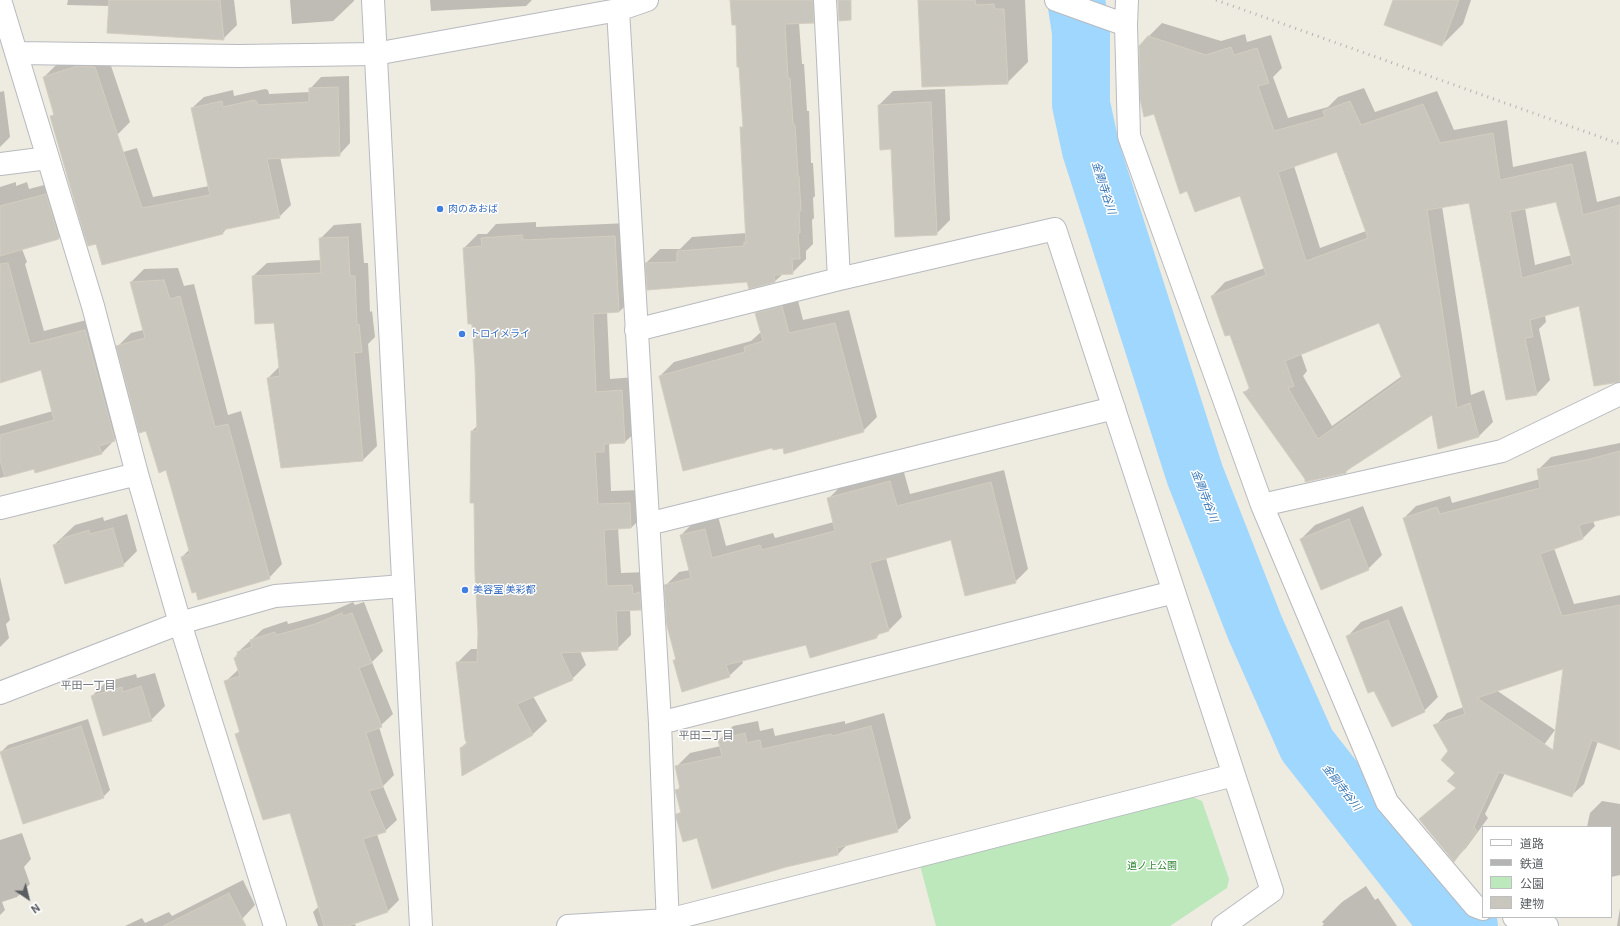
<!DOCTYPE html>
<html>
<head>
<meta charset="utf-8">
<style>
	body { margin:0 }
	#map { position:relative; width:1620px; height:926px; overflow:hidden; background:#eeebe1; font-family:Roboto,"Noto Sans JP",sans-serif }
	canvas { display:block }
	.legend { position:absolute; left:1482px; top:826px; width:130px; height:92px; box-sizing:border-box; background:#fff; border:1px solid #bdbfc1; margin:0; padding:5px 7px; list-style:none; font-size:12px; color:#5a5e63 }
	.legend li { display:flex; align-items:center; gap:8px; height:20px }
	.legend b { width:20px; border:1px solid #bdbfc1 }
	.north { position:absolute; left:8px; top:878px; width:40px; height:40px; -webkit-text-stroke:3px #fff; paint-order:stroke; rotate:145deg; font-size:11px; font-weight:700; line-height:16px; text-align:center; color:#5a5e63 }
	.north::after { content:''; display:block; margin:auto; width:14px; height:18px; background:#5a5e63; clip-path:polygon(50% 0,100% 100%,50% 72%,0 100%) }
</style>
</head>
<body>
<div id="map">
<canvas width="1620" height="926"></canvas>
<ul class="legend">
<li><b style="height:5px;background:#fff"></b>道路</li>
<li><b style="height:5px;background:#b3b4b4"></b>鉄道</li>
<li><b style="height:11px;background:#bce8bc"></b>公園</li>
<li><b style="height:11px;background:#c9c6be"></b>建物</li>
</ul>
<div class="north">N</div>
</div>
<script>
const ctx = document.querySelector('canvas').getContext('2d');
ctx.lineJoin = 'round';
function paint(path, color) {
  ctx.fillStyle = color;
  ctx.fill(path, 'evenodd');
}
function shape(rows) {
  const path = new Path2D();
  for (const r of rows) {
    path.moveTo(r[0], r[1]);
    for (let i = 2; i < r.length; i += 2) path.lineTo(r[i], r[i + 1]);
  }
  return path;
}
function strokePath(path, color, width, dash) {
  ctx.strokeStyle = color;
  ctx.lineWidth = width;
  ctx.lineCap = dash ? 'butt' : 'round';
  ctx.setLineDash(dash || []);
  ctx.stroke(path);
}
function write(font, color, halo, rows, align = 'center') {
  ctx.font = font + ' Roboto,"Noto Sans JP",sans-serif';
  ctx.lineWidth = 3;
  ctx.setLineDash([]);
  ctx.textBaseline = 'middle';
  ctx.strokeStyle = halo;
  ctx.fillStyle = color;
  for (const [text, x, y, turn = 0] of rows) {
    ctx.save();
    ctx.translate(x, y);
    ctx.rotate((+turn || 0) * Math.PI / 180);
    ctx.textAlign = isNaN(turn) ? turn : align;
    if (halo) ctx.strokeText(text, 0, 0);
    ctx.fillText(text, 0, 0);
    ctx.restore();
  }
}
const green = shape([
	[1186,794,1202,801,1229,879,1227,888,1170,926,936,926,920,865]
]);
const shadow = shape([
	[68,0,234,0,237,25,223,39,109,6,67,5],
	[290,0,354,0,354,1,333,21,292,24],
	[430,0,532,0,526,6,431,11],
	[731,0,817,0,818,8,804,22,799,23,802,64,804,64,807,111,809,111,811,163,813,163,815,196,813,198,814,218,812,220,813,244,806,251,806,259,792,273,783,274,775,281,749,288,748,281,646,263,660,249,680,249,692,237,747,233,741,128,744,125,737,24],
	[919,0,1025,0,1028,62,1007,83],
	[1394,0,1471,0,1463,24,1442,45],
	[1162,23,1221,41,1245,34,1247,42,1271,35,1282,68,1273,77,1288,118,1328,107,1338,97,1364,88,1375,112,1437,91,1454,130,1507,120,1513,167,1586,151,1597,202,1620,196,1620,381,1579,305,1545,315,1546,322,1539,329,1550,380,1537,394,1470,202,1442,206,1471,395,1484,390,1493,422,1479,436,1439,447,1432,413,1354,464,1346,472,1306,478,1245,392,1250,387,1231,334,1212,296,1225,282,1265,268,1240,194,1148,37],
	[1336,151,1366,231,1320,248,1294,166],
	[1556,201,1572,255,1535,265,1525,208],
	[1380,322,1402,376,1332,426,1303,376,1307,371,1301,354],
	[107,54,130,122,117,135,52,116,55,113,44,77,57,64],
	[349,76,350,143,339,155,280,157,291,205,279,217,227,228,223,233,103,264,79,165,137,148,153,197,209,186,192,108,204,97,233,90,234,96,265,89,268,90,269,94,310,92,310,89,321,77],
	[945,89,950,220,936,234,892,148,879,105,893,91],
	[4,91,10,137,0,147,0,92],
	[59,181,73,224,59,238,22,249,27,262,25,264,44,331,98,317,128,426,101,454,35,468,0,478,0,426,53,411,42,369,0,376,0,187,16,182,16,186,27,182,29,189],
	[536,222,536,227,629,223,633,298,619,312,607,312,610,379,635,377,639,429,625,442,611,443,609,445,611,491,643,490,645,514,631,528,618,528,621,573,646,572,654,596,640,609,630,610,631,635,617,649,580,651,586,665,572,679,533,696,547,721,533,734,462,774,461,748,467,742,457,663,471,649,479,649,472,431,478,425,476,367,464,248,478,234,487,234,496,224],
	[361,223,364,263,368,263,370,312,372,311,375,337,368,344,377,446,363,460,282,466,268,378,280,366,274,322,253,276,267,263,321,260,320,239,334,225],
	[178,268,184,286,194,284,228,415,241,411,282,564,269,578,182,557,189,550,166,469,118,346,131,333,143,330,131,282,144,269],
	[796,293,803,320,849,310,877,417,863,431,783,447,773,447,660,376,674,362,751,341,761,332,756,313,770,299],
	[1620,443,1620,514,1593,521,1595,526,1583,538,1554,548,1574,604,1620,595,1620,749,1598,741,1584,784,1571,796,1569,712,1564,668,1496,690,1555,730,1529,765,1505,773,1485,814,1488,818,1466,848,1454,860,1421,819,1457,787,1457,773,1449,751,1435,726,1447,713,1464,707,1404,518,1416,506,1450,496,1452,503,1540,479,1538,470,1551,457],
	[903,469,910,494,1004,470,1028,569,1015,582,951,539,886,558,902,617,889,630,881,632,876,638,807,643,742,660,743,663,729,676,674,661,676,658,665,586,679,572,690,570,681,535,694,522,718,516,726,546,773,533,775,538,834,522,828,499,841,486],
	[1363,506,1382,555,1368,569,1301,539,1315,525],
	[127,514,137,551,123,565,54,545,75,525,103,517,104,521],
	[0,577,10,620,6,624,9,638,0,647],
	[353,602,355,605,364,602,383,651,372,662,393,714,379,727,394,775,383,786,397,820,385,831,377,834,399,900,388,911,354,923,356,926,318,926,313,912,319,906,291,812,236,734,241,730,225,682,239,669,235,658,238,652,263,629,287,621,288,624,296,622,328,613],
	[1402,606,1438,697,1424,711,1348,636,1361,622],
	[155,673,165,706,151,720,92,696,106,682,136,674,137,678],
	[884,713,911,818,897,831,848,844,838,854,698,837,677,815,681,811,677,790,681,786,676,767,690,753,721,746,719,740,733,726,758,721,760,731,773,728,775,736,845,721,845,724],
	[88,719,110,790,103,797,1,752,8,745],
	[1602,801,1620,804,1620,875,1611,877,1611,827,1587,827,1590,813],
	[22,833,31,859,24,867,30,884,17,897,2,902,5,910,0,915,0,840],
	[243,880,255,905,242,919,231,926,125,926,142,918,145,923,169,912,172,916],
	[1366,886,1375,900,1378,898,1397,926,1322,926,1324,924,1322,922,1342,902],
	[1620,908,1620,926,1617,926]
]);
const river = shape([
	[1076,0,1081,32,1081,104,1091,150,1195,475,1255,628,1307,745,1437,910,1469,926]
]);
const building = shape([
	[109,0,220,0,224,40,107,33,109,0],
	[730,0,813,0,814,23,785,24,788,78,790,78,793,124,795,125,798,176,799,176,801,211,799,211,800,233,798,233,800,259,792,259,793,274,774,275,775,282,749,289,747,282,647,290,645,263,677,262,677,251,744,246,744,242,746,243,740,127,743,127,739,67,737,67,736,25,732,25,730,0],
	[838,0,851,0,851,20,839,21,838,0],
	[918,0,975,0,976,5,994,4,995,9,1004,9,1008,84,922,87,918,0],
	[1393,0,1459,0,1442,46,1384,25,1393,0],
	[1148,36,1206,55,1231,47,1234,55,1257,48,1269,83,1258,86,1274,131,1325,117,1323,111,1350,101,1361,125,1423,104,1440,143,1493,133,1500,180,1572,164,1583,215,1620,205,1620,382,1594,386,1579,306,1530,320,1533,337,1525,338,1537,395,1506,400,1469,203,1427,210,1457,408,1470,403,1479,437,1438,449,1432,415,1346,471,1346,473,1305,482,1305,479,1243,392,1250,390,1230,335,1225,336,1211,296,1266,275,1240,196,1195,212,1187,191,1180,194,1154,114,1144,117,1140,99,1139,46,1148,36],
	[1337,152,1368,238,1306,261,1278,172,1337,152],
	[1556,202,1573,264,1522,278,1510,212,1556,202],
	[1379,323,1402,379,1318,439,1288,388,1294,386,1285,361,1379,323],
	[77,66,95,67,142,208,210,195,191,108,222,101,223,107,254,100,257,102,258,105,309,102,309,88,338,87,340,156,267,159,280,218,222,230,223,234,102,265,96,244,88,246,83,231,50,116,54,115,43,77,77,66],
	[931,102,937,235,895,237,891,149,880,150,878,105,931,102],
	[46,194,59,239,0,256,0,206,46,194],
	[522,235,523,240,615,236,619,312,593,314,596,392,622,390,625,443,604,444,604,452,595,452,598,504,630,503,631,528,604,530,607,586,632,585,633,594,640,592,641,610,616,611,618,650,561,653,573,680,517,704,533,735,462,776,460,748,467,744,465,739,456,662,477,662,478,633,475,574,474,503,470,503,471,431,477,431,475,367,472,324,468,324,463,248,482,246,481,238,522,235],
	[348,237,350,276,355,276,357,325,359,324,362,352,354,353,363,461,281,468,267,378,280,376,274,323,255,324,252,276,321,273,319,238,348,237],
	[8,263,30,344,85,330,115,441,99,446,102,454,35,473,34,469,5,477,0,460,0,435,54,420,41,370,0,383,0,264,8,263],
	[164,280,170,299,180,296,215,427,228,424,270,579,198,600,196,592,192,593,181,557,190,554,166,470,159,473,146,431,139,433,116,346,145,338,130,282,164,280],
	[782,306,789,333,835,323,864,432,784,454,783,448,773,450,772,448,683,471,659,376,745,352,744,347,763,341,755,313,782,306],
	[1620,451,1620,515,1579,525,1583,539,1540,554,1562,616,1620,605,1620,750,1592,740,1572,797,1499,772,1474,827,1477,831,1454,862,1419,819,1456,788,1447,781,1455,773,1441,760,1448,751,1433,725,1465,714,1403,518,1437,507,1440,514,1540,488,1537,469,1586,460,1620,451],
	[1563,669,1553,750,1477,698,1563,669],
	[890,481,897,506,991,482,1016,583,965,596,951,540,870,563,889,631,876,635,877,638,810,658,806,645,726,665,730,677,682,692,673,660,676,660,667,626,664,585,691,578,680,535,705,529,712,558,760,545,762,550,835,531,827,498,890,481],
	[1349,519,1369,570,1321,590,1300,539,1349,519],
	[113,528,124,566,65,584,53,545,61,543,60,539,89,530,90,534,113,528],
	[342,613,343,616,352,613,372,663,359,668,382,727,366,733,383,787,369,791,386,832,363,839,388,912,348,926,324,926,290,813,263,820,235,734,240,733,224,681,240,676,234,658,238,656,237,652,252,647,250,640,275,632,276,635,284,633,315,624,342,613],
	[1388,620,1425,712,1392,727,1374,691,1368,693,1346,636,1388,620],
	[141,686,152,721,103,736,91,696,122,687,123,692,141,686],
	[81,726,104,798,23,824,0,752,81,726],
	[871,726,898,832,837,848,838,855,786,867,712,889,697,838,683,842,676,817,676,814,681,813,675,790,680,789,675,766,722,756,718,740,745,733,747,743,760,740,762,749,831,734,832,736,871,726],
	[229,893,246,926,163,926,229,893]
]);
const street = shape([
	[0,0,93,306,137,474,180,623,275,926],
	[825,0,839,279],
	[1056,0,1126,25],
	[1127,0,1126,25,1129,136,1262,505,1387,802,1475,906,1483,909],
	[618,10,660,723,668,926],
	[16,53,239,56,375,54,618,10,647,0],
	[0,164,48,158],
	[636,330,839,279,1055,229,1272,891,1223,926],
	[1262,505,1502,451,1620,394],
	[0,508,137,474],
	[648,524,1114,408],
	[0,693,180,623,275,596,403,586],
	[660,723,1174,592],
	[1514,917,1547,926],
	[568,926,668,920,1234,775]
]);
const secondary = shape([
	[373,0,421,926]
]);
const rail = shape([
	[1216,0,1620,144]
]);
const markers = [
	[440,209,4,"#3f7fe0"],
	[462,334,4,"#3f7fe0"],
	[465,590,4,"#3f7fe0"]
];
const shopNames = [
	["肉のあおば",448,209],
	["トロイメライ",470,334],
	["美容室 美彩都",473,590]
];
const parkNames = [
	["道ノ上公園",1152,866]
];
const waterNames = [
	["金剛寺谷川",1103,188,72],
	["金剛寺谷川",1204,496,69],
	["金剛寺谷川",1341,788,52]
];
const neighbourhoodNames = [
	["平田一丁目",88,686],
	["平田二丁目",706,736]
];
paint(green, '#bce8bc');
paint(shadow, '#0003');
strokePath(river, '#a0d7ff', 58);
paint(building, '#c9c6be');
strokePath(building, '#d3cdbf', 1);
strokePath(street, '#b7babf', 24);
strokePath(secondary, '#b7bbc1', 24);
strokePath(street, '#fff', 22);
strokePath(secondary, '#fff', 22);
strokePath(rail, '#b3b4b4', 3, [1, 5]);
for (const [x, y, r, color] of markers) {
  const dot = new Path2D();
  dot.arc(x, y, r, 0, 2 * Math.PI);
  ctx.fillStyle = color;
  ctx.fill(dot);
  strokePath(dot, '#fff', 1.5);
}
write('10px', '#366cbe', '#fff', shopNames, 'left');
write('10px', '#2e8632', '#fff', parkNames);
write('italic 11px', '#3777b8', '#fff', waterNames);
write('11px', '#6b7075', '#fff', neighbourhoodNames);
</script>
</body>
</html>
